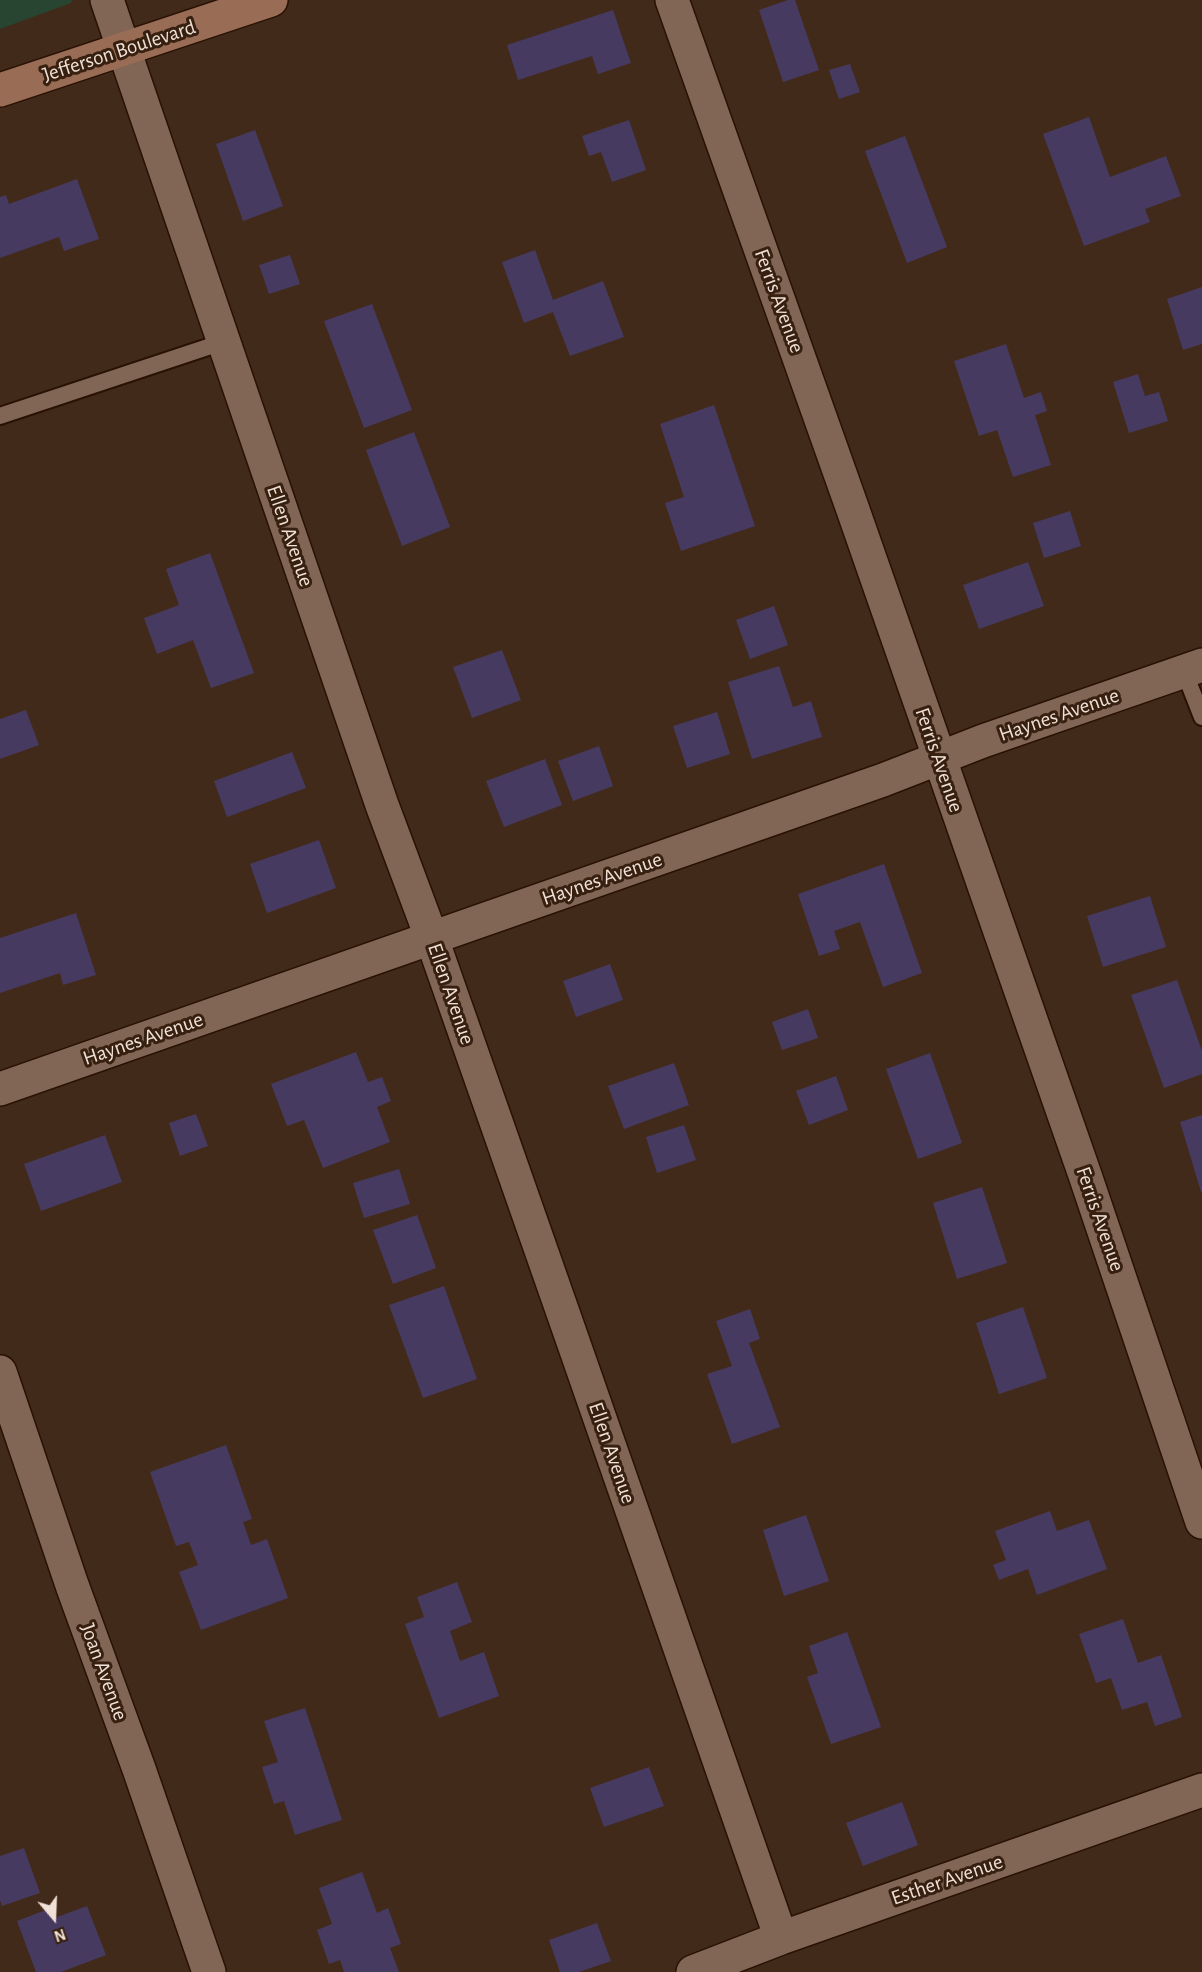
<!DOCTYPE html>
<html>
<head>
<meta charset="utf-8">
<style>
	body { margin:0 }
	#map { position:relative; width:1202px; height:1972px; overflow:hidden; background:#422a1a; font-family:"Alegreya Sans",sans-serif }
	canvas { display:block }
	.north { position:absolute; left:24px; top:1888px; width:60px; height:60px; -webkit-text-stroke:4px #372010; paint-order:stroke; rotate:161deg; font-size:16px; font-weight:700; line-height:24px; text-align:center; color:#f0e0d6 }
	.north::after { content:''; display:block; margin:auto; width:21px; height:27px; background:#f0e0d6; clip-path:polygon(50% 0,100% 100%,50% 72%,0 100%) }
</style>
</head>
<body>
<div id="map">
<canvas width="1202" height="1972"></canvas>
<div class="north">N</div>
</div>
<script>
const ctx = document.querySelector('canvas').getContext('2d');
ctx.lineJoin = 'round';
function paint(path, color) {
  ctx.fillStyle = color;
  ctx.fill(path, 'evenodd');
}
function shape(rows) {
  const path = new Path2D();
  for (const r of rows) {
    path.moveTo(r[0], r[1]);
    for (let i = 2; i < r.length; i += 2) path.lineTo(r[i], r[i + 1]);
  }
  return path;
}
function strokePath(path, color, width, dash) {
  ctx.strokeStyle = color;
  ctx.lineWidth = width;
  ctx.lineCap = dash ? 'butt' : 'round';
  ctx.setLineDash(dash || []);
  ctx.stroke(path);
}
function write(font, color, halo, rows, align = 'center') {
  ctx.font = font + ' "Alegreya Sans",sans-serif';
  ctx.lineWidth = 6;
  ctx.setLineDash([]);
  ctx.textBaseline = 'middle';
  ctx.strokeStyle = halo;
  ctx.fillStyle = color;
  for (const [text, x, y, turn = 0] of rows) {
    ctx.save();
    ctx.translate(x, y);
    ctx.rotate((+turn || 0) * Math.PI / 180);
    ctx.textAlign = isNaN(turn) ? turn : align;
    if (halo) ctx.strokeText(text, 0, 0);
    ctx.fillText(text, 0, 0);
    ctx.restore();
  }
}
const green = shape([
	[0,0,72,0,71,3,0,29]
]);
const building = shape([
	[788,0,795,0,819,70,783,82,759,10],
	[613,10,631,63,598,74,592,56,518,80,507,45],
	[850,64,860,92,839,99,829,70],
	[1089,117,1110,177,1166,156,1181,196,1145,209,1150,222,1084,246,1043,134],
	[629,120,646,170,612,182,601,152,589,156,582,136],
	[255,130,283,206,243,221,216,144],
	[905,136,947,247,907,263,865,151],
	[77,179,99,239,64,251,59,237,0,258,0,197,6,195,9,204],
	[535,250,553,300,603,281,624,337,570,356,553,312,524,323,502,262],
	[290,255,300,284,269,294,259,265],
	[1202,287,1202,344,1183,350,1167,299],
	[372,304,412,410,364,428,324,321],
	[1006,344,1024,398,1041,392,1047,411,1035,415,1051,465,1013,477,997,430,979,436,954,361],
	[1138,374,1145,396,1159,392,1168,421,1129,433,1113,382],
	[714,405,755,526,681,551,665,503,684,497,660,424],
	[414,432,450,527,402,546,366,450],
	[1070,511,1081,546,1044,558,1033,523],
	[210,553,254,673,211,688,193,640,157,654,144,618,179,605,166,569],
	[1028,562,1044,606,979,629,963,585],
	[774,606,788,645,750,659,736,620],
	[502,650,521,700,472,718,453,667],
	[779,666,793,707,811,701,822,737,752,759,728,682],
	[26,710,39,745,0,759,0,719],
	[717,712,730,754,687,768,673,726],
	[599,746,613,786,573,801,558,761],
	[292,752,306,788,227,817,214,781],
	[545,759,562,805,504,827,486,781],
	[319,840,336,888,267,913,250,864],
	[884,864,922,973,883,987,860,922,834,931,840,949,819,956,798,894],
	[1150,896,1166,947,1103,967,1087,916],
	[76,913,96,975,63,985,60,973,0,993,0,938],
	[610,964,623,1000,576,1017,563,981],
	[1177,980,1202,1051,1202,1074,1164,1088,1131,995],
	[808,1009,818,1038,782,1050,772,1022],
	[356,1052,368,1082,382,1077,391,1101,377,1107,390,1142,323,1168,304,1120,287,1126,271,1084],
	[930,1053,962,1143,918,1159,886,1069],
	[674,1063,689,1105,624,1129,608,1086],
	[836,1076,848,1110,809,1125,796,1091],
	[196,1114,208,1146,180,1156,169,1123],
	[1202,1115,1202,1192,1201,1192,1180,1122],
	[684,1125,696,1160,657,1173,646,1137],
	[105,1135,122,1182,41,1211,24,1164],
	[399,1169,410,1204,364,1218,353,1183],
	[982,1187,1007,1263,957,1279,933,1203],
	[417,1215,436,1268,393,1284,373,1230],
	[444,1286,477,1379,423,1398,389,1305],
	[1023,1307,1047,1378,999,1394,976,1323],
	[750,1309,760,1339,749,1343,780,1427,732,1444,707,1374,732,1366,716,1321],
	[226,1445,252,1519,243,1522,251,1545,267,1539,288,1598,201,1630,179,1572,198,1565,189,1542,176,1546,150,1472],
	[1050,1511,1057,1531,1089,1520,1107,1569,1037,1595,1028,1569,999,1580,993,1565,1006,1560,995,1531],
	[806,1515,829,1581,784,1596,763,1530],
	[457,1582,472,1622,450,1631,460,1661,484,1652,499,1696,439,1718,405,1624,424,1617,417,1597],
	[1123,1619,1138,1663,1161,1655,1182,1717,1155,1726,1147,1702,1122,1710,1111,1678,1096,1683,1079,1634],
	[847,1632,881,1727,831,1744,807,1677,818,1673,809,1646],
	[305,1708,342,1820,295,1835,284,1801,274,1804,262,1767,278,1762,264,1721],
	[649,1767,664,1806,604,1827,590,1788],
	[902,1802,918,1845,863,1866,846,1823],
	[24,1848,40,1893,2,1906,0,1900,0,1856],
	[362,1872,377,1913,388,1908,401,1944,390,1948,399,1972,344,1972,340,1960,329,1964,317,1930,332,1924,319,1888],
	[87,1906,106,1955,61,1972,36,1972,17,1921,48,1909,52,1919],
	[597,1923,611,1961,579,1972,560,1972,549,1940]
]);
const lane = shape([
	[0,416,223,342],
	[1184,671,1202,717]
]);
const street = shape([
	[107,0,382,805,432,939,568,1327,781,1938],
	[672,0,852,507,1085,1175,1202,1522],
	[0,1089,883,780,983,741,1202,665],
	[0,1372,72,1585,139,1769,209,1972],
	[693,1972,781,1938,1202,1790]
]);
const secondary = shape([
	[0,90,271,0]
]);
const streetNames = [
	["Jefferson Boulevard",119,51,-18],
	["Ferris Avenue",779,301,70],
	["Ellen Avenue",290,536,71],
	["Haynes Avenue",1059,715,-19],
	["Ferris Avenue",939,760,71],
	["Haynes Avenue",602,879,-19],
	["Ellen Avenue",451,994,71],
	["Haynes Avenue",143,1039,-19],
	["Ferris Avenue",1100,1219,71],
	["Ellen Avenue",612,1453,71],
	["Joan Avenue",104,1672,70],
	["Esther Avenue",947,1880,-19]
];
paint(green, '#284531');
paint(building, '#463a60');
strokePath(lane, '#281203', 20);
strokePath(street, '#281203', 36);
strokePath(secondary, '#281203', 36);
strokePath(lane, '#826655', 16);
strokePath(street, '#826655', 33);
strokePath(secondary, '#996c56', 33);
write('21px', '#f0e0d6', '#372010', streetNames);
</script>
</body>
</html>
